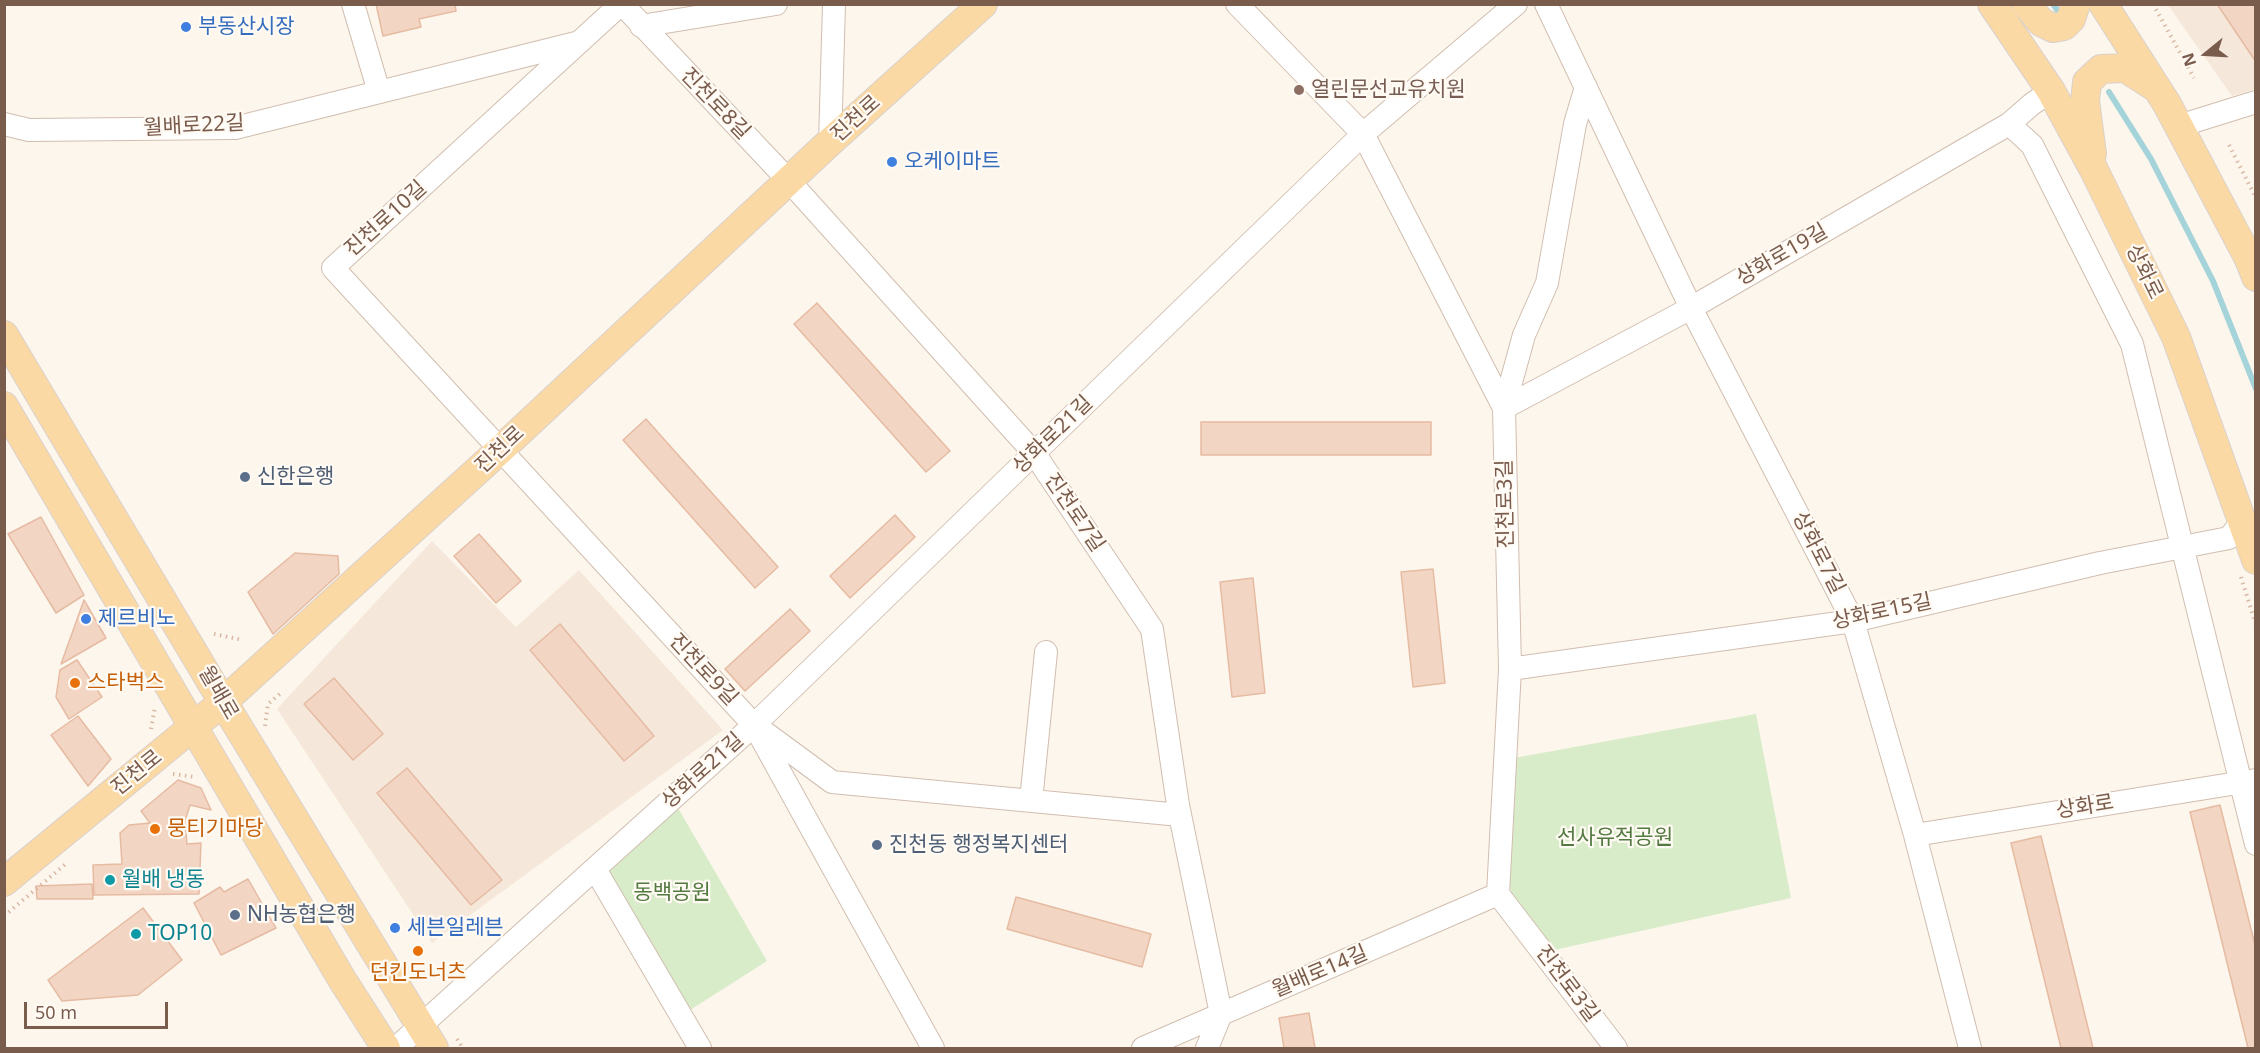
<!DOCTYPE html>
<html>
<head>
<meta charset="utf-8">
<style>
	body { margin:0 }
	#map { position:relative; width:2260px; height:1053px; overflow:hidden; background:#fdf6ec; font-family:"Noto Sans",sans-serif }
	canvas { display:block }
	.frame { position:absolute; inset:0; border:6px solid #7a5c4d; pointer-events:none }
	.north { position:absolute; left:2176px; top:24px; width:60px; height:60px; -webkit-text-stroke:4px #fffaf3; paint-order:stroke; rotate:252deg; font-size:16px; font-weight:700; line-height:24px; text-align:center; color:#7a5c4d }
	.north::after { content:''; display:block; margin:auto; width:21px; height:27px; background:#7a5c4d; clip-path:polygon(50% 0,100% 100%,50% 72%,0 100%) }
	.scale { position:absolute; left:24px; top:1002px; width:144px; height:27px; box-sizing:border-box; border:3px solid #7a5c4d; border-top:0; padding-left:8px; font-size:18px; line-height:21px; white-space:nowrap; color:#7a5c4d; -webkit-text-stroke:4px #fffaf3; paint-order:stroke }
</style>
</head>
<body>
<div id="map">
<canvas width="2260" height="1053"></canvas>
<div class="frame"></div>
<div class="north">N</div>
<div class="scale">50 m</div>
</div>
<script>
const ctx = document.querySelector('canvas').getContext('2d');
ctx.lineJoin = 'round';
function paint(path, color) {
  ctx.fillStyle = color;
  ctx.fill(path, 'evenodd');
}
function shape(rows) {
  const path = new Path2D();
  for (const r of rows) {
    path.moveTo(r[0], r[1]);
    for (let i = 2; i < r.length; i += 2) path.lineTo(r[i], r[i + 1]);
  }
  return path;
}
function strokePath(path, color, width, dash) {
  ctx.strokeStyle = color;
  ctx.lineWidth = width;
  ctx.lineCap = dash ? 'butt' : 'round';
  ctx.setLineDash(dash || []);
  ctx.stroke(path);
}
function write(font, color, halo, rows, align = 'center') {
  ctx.font = font + ' "Noto Sans","Noto Sans KR",sans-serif';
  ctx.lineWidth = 4.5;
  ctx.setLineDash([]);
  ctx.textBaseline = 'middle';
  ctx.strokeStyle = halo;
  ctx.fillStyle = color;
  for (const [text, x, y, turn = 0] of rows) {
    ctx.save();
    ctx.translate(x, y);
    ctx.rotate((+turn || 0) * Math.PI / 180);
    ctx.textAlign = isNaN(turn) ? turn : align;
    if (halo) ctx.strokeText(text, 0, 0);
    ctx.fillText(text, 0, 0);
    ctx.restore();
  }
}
const residential = shape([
	[2168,5,2255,5,2255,89,2232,96],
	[432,541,516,627,579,570,723,730,432,943,277,709]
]);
const green = shape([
	[1756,714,1791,898,1554,950,1511,892,1508,878,1514,758],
	[678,808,767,961,687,1012,605,872]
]);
const stream = shape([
	[2053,4,2058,11],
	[2109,92,2151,159,2213,281,2256,389]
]);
const building = shape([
	[376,4,455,4,456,11,419,19,421,27,383,36,376,4],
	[2217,4,2256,4,2256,62,2217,4],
	[817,303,950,451,926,472,794,324,817,303],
	[646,419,778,567,755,588,623,440,646,419],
	[1201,422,1431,422,1431,455,1201,455,1201,422],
	[895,515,915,537,850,598,830,576,895,515],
	[41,517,84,595,56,613,8,534,41,517],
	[479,534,521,581,496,603,454,556,479,534],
	[295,553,338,556,339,574,273,634,248,592,295,553],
	[1433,569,1445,683,1413,687,1401,572,1433,569],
	[1253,578,1265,693,1232,697,1220,582,1253,578],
	[84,600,106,638,61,664,84,600],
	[790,609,810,631,745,691,725,669,790,609],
	[560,624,654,736,624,761,530,650,560,624],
	[77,660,102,697,69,719,56,697,60,670,77,660],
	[334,678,383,734,353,760,304,704,334,678],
	[78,716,111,759,88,786,51,735,78,716],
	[407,768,502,880,471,905,377,793,407,768],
	[178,780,201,788,211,810,190,805,185,821,187,844,201,843,199,894,94,895,93,865,122,864,120,833,129,825,150,823,141,811,178,780],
	[2220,805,2256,949,2256,1048,2248,1048,2190,812,2220,805],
	[2041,836,2093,1048,2061,1048,2011,843,2041,836],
	[248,879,276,928,221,955,194,903,220,887,224,892,248,879],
	[92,884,93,899,37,899,36,886,92,884],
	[1016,897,1151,934,1142,967,1007,929,1016,897],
	[143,908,182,960,138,995,62,1001,48,980,143,908],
	[1309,1013,1315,1048,1284,1048,1279,1018,1309,1013]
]);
const path = shape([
	[2153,4,2194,78],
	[2229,145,2256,198],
	[2241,577,2256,625],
	[214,634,243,640],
	[265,726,268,704,281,693],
	[151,729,155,707],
	[173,774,195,777],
	[4,916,68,862],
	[457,1039,463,1048]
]);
const minor = shape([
	[353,4,379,92],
	[621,4,333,268,754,725,933,1048],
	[622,4,790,182,1034,453,1152,629,1178,805,1221,1014,1207,1048],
	[1237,4,1363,134,1504,408,1510,669,1498,894,1616,1048],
	[1546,4,1691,308,1853,621,1915,835,1970,1048],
	[641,26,776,4],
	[4,124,29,130,235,128,576,43],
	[2009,124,2032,145,2132,344,2256,844],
	[2179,126,2256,102],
	[830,142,834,4],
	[1504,408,1691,308,2009,124,2032,104,2051,91],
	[1504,408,1524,335,1547,283,1575,124,1586,87],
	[1510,669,1853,621,2100,563,2229,538,2243,520],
	[760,729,832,782,1180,815],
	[1031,801,1046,652],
	[1915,835,2256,780],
	[595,869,700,1048],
	[396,1048,754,725,1363,134,1516,4],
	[1143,1048,1498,894]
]);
const major = shape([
	[1992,4,2051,91,2094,170,2176,337,2256,560],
	[2026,4,2041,22,2053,28,2064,26,2071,19,2076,4],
	[2103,4,2167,104,2249,259,2256,277],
	[2092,154,2085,101,2087,82,2101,69,2125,68,2153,86],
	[4,335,223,702,434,1048],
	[4,406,343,981,386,1048],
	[4,882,223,702,500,450,830,142,983,4]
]);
const markers = [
	[186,27,6,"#3f7fe0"],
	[1299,90,6,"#8d6e63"],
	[892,162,6,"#3f7fe0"],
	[245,477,6,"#5c6f8a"],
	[86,619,6,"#3f7fe0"],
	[75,683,6,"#e8710a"],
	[155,829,6,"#e8710a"],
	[877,845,6,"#5c6f8a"],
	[110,880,6,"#0f9aa8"],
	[235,915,6,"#5c6f8a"],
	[395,928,6,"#3f7fe0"],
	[136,934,6,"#0f9aa8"],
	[418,951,6,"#e8710a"]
];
const shopNames = [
	["부동산시장",198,27],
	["오케이마트",904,162],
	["제르비노",98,619],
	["세븐일레븐",407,928]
];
const educationNames = [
	["열린문선교유치원",1311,90]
];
const streetNames = [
	["진천로8길",715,104,46],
	["진천로",856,119,-42],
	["월배로22길",194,126,-3],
	["진천로10길",386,219,-42],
	["상화로19길",1782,255,-30],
	["상화로",2144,272,64],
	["상화로21길",1053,435,-44],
	["진천로",500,450,-43],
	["진천로3길",1506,504,-91],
	["진천로7길",1074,513,56],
	["상화로7길",1818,553,63],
	["상화로15길",1882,612,-12],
	["진천로9길",703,670,47],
	["월배로",218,693,60],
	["상화로21길",703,771,-42],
	["진천로",137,773,-39],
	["상화로",2085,807,-9],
	["월배로14길",1320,972,-23],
	["진천로3길",1567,984,53]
];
const serviceNames = [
	["신한은행",257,477],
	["진천동 행정복지센터",889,845],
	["NH농협은행",247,915]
];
const foodNames = [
	["스타벅스",87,683],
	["뭉티기마당",167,829],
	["던킨도너츠",418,973,"center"]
];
const parkNames = [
	["선사유적공원",1615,838],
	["동백공원",672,893]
];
const cultureNames = [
	["월배 냉동",122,880],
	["TOP10",148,934]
];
paint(residential, '#f5e8da');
paint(green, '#d8ecc9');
strokePath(stream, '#a5d3da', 6);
paint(building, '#f3d5c3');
strokePath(building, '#e6bba3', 1.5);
strokePath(minor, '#d1beb0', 24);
strokePath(major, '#dad1cd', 30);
strokePath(path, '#d9b8a5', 4, [1.5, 4.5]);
strokePath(minor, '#fff', 22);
strokePath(major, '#fbd9a5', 28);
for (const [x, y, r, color] of markers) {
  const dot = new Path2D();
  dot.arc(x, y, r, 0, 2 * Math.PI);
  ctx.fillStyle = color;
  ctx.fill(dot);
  strokePath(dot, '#fffaf3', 2);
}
write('21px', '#366cbe', '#fffaf3', shopNames, 'left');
write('21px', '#785e54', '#fffaf3', educationNames, 'left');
write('21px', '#7a5c4d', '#fffaf3', streetNames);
write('21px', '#4e5e75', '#fffaf3', serviceNames, 'left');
write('21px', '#c56008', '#fffaf3', foodNames, 'left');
write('21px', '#537a41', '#fffaf3', parkNames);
write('21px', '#0d838f', '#fffaf3', cultureNames, 'left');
</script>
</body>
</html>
